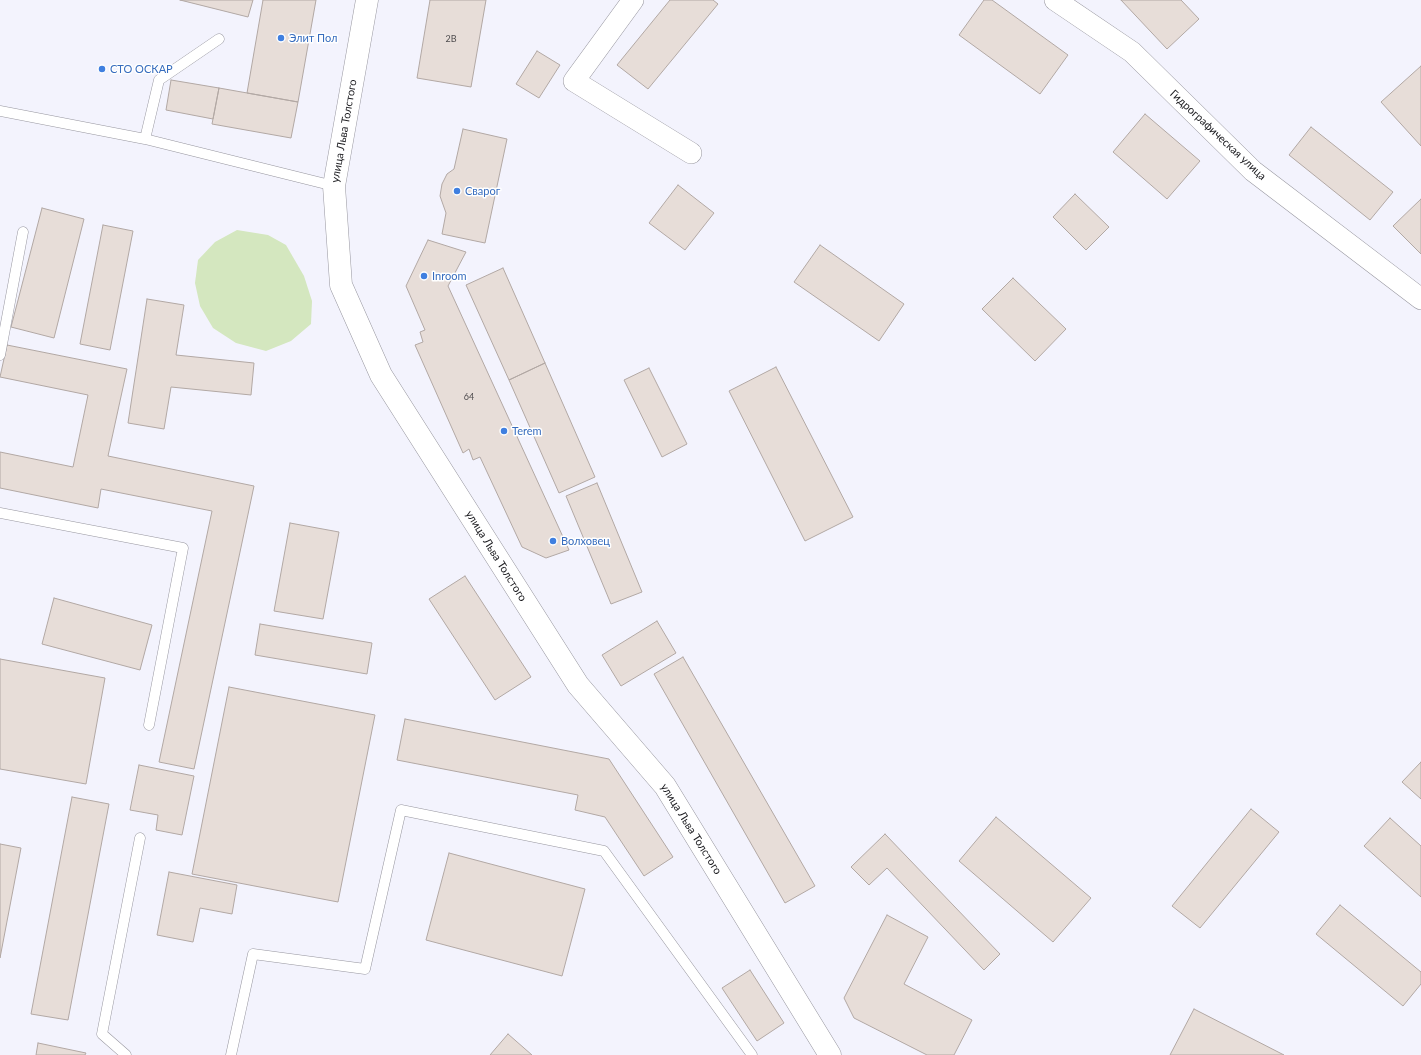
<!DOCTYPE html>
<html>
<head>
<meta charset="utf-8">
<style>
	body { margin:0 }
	canvas { display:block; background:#f3f3fd }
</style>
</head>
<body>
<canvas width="1421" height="1055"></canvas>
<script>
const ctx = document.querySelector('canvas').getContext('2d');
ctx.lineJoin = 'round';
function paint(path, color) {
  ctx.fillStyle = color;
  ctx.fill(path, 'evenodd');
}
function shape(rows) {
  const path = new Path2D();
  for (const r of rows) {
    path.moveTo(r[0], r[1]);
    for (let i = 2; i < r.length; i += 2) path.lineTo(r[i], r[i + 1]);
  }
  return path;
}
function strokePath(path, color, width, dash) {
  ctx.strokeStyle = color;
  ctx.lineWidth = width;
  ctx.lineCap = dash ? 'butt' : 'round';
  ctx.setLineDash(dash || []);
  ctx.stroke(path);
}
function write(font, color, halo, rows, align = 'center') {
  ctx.font = font + ' Lato,sans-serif';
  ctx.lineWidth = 3;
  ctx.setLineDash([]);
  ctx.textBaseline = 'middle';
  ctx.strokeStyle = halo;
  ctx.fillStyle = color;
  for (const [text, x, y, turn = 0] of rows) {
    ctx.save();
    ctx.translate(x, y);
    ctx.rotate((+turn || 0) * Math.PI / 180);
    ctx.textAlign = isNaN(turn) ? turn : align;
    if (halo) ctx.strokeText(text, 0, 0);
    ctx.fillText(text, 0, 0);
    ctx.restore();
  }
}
const green = shape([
	[237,230,268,235,286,245,304,276,312,301,311,324,291,341,266,351,236,343,213,328,200,306,195,283,198,260,215,242]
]);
const building = shape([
	[180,0,253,0,248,17,180,0],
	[263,0,316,0,298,102,247,93,263,0],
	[430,0,486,0,471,87,417,78,430,0],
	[670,0,713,0,718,4,648,89,617,65,670,0],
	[984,0,992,0,1068,55,1040,94,959,35,984,0],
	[1121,0,1181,0,1199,19,1167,49,1121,0],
	[537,51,560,65,539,98,516,84,537,51],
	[1421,66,1421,146,1381,102,1421,66],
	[171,80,219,88,213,119,166,110,171,80],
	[219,88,298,102,291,138,212,124,219,88],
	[1145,114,1200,161,1167,199,1113,152,1145,114],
	[1311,127,1393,192,1370,220,1289,155,1311,127],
	[463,129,507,139,485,243,442,234,446,213,440,196,442,184,447,174,454,169,463,129],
	[678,185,714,213,685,250,649,223,678,185],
	[1075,194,1109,227,1086,250,1053,217,1075,194],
	[1421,199,1421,254,1393,226,1421,199],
	[42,208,84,219,54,338,11,327,42,208],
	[103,225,133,231,110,350,80,344,103,225],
	[428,240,466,252,448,286,569,550,546,558,522,547,480,457,473,460,469,449,463,453,415,345,423,342,420,332,425,330,406,286,428,240],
	[820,245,904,304,879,341,794,282,820,245],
	[503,268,545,363,509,380,466,285,503,268],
	[1013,278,1066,329,1035,361,982,309,1013,278],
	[147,299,184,305,176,355,254,363,251,395,171,387,164,429,128,423,147,299],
	[7,345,127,369,108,456,254,486,194,769,159,762,212,511,101,489,98,508,0,488,0,452,73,467,88,395,0,377,7,345],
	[545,363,595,477,559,493,509,380,545,363],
	[776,367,853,517,805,541,729,391,776,367],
	[649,368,687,444,662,457,624,380,649,368],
	[597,483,642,592,611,604,566,496,597,483],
	[290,523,339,532,323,619,274,611,290,523],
	[465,576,531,677,495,700,429,599,465,576],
	[54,598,152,625,140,670,42,644,54,598],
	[657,621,676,653,621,686,602,655,657,621],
	[260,624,372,643,367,674,255,655,260,624],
	[683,657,815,886,785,903,654,674,683,657],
	[0,659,105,678,86,784,0,769,0,659],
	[229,687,375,715,338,902,192,874,229,687],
	[405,719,609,759,673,857,644,876,605,817,575,810,578,795,397,760,405,719],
	[1421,762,1421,799,1402,782,1421,762],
	[139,765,194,776,182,835,156,830,158,815,130,810,139,765],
	[72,797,109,804,68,1020,31,1014,72,797],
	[1251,809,1279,832,1200,928,1172,906,1251,809],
	[996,817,1091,898,1053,942,959,861,996,817],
	[1390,818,1421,846,1421,897,1364,846,1390,818],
	[885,834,1000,954,984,970,887,868,869,885,851,867,885,834],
	[0,844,21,848,0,958,0,844],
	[449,853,585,889,562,976,426,940,449,853],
	[169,872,237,885,232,914,200,908,193,942,157,935,169,872],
	[1340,905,1421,972,1421,984,1403,1006,1316,934,1340,905],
	[887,915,928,937,904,984,972,1020,954,1055,927,1055,854,1018,844,998,887,915],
	[750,970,784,1023,757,1041,722,988,750,970],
	[1194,1009,1284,1055,1170,1055,1194,1009],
	[508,1034,532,1055,490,1055,508,1034],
	[38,1043,86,1053,85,1055,36,1055,38,1043]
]);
const service = shape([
	[0,111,145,139,334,186],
	[145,139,159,80,219,39],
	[0,355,23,232],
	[0,513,183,548,149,725],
	[126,1055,102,1034,140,838],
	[231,1055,253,954,365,969,401,810,604,851,752,1055]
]);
const minor = shape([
	[633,0,574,81,691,153],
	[1055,0,1132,52,1253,171,1421,299]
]);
const tertiary = shape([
	[367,0,334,186,341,285,381,375,578,685,665,786,830,1055]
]);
const markers = [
	[281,38,4,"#3f7fe0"],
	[102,69,4,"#3f7fe0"],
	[457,191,4,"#3f7fe0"],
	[424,276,4,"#3f7fe0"],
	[504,431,4,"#3f7fe0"],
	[553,541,4,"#3f7fe0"]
];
const numberNames = [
	["2В",451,39],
	["64",469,397]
];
const shopNames = [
	["Элит Пол",289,38],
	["СТО ОСКАР",110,69],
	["Сварог",465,191],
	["Inroom",432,276],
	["Terem",512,431],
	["Волховец",561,541]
];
const streetNames = [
	["улица Льва Толстого",344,131,-80],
	["Гидрографическая улица",1218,135,43],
	["улица Льва Толстого",496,556,58],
	["улица Льва Толстого",691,829,58]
];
paint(green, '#d4e7bf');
paint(building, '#e7ddd8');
strokePath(building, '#b2a8a4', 1);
strokePath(service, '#97969f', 11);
strokePath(minor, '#97969f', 22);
strokePath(tertiary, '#97969f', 23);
strokePath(service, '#fff', 10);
strokePath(minor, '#fff', 21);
strokePath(tertiary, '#fff', 22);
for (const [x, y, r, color] of markers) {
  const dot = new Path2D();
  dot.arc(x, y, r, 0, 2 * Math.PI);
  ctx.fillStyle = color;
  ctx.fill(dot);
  strokePath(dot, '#fff', 1.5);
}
write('9px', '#4f4c4e', null, numberNames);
write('11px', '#366cbe', '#fff', shopNames, 'left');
write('11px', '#1c1c20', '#fff', streetNames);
</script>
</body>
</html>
